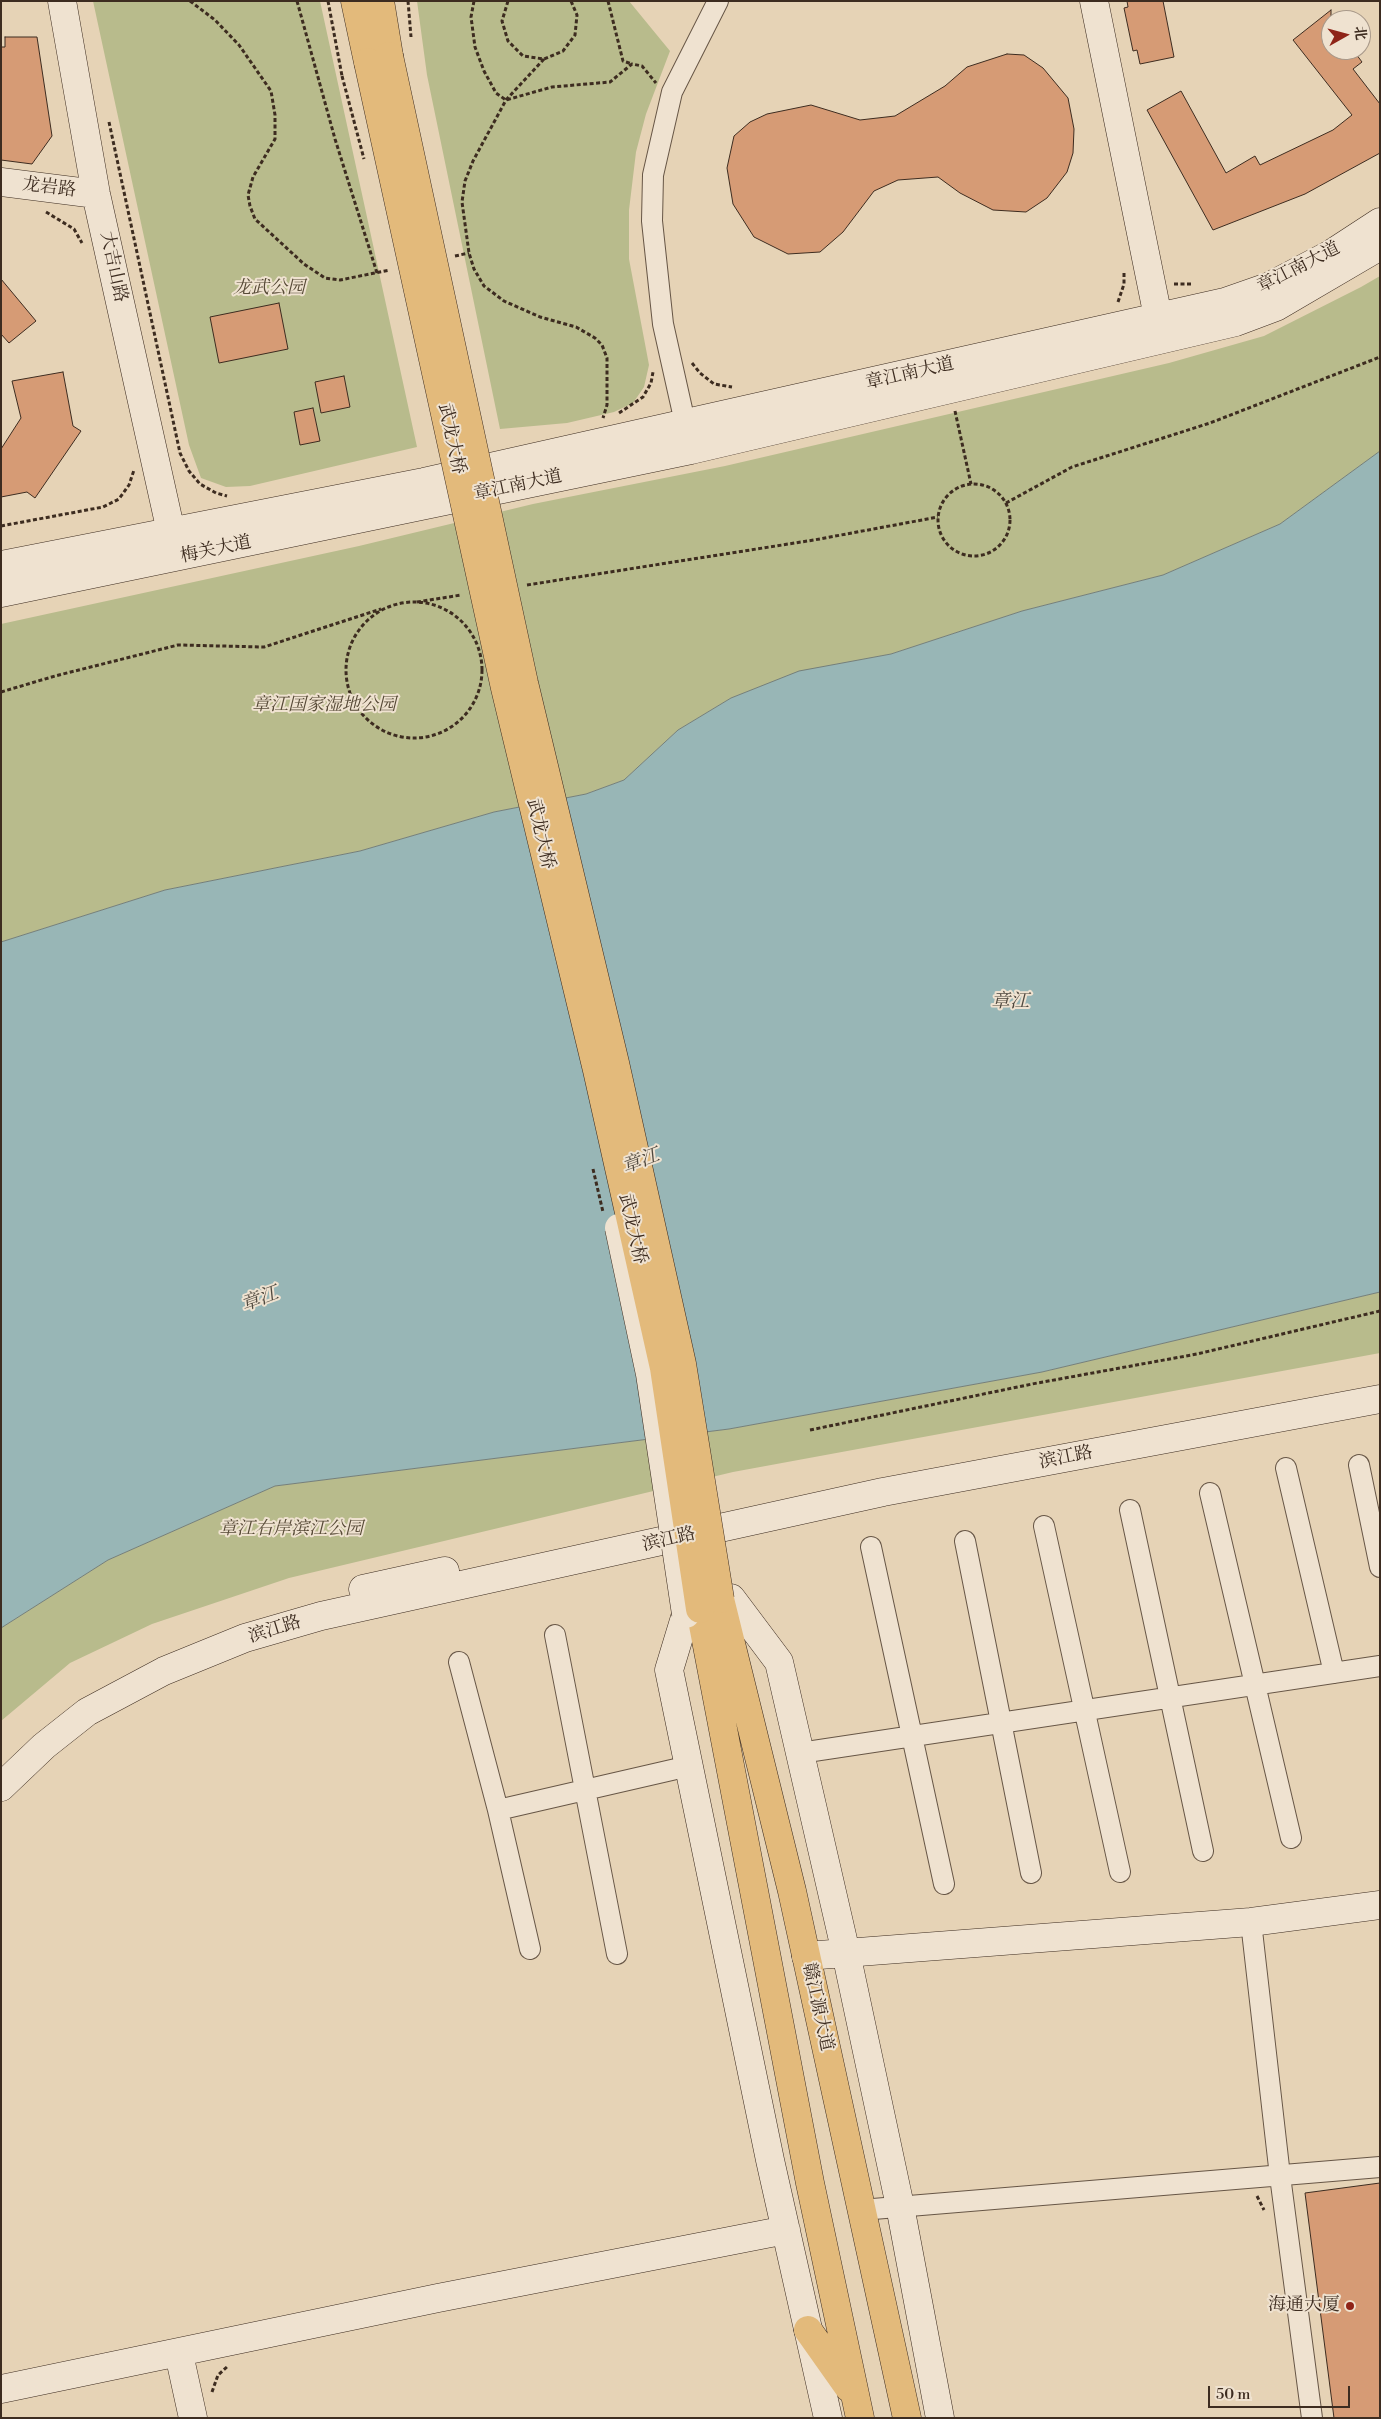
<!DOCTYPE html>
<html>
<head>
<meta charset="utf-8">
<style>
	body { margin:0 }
	#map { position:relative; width:1381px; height:2419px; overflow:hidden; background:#e6d3b6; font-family:"Libre Bodoni","Noto Serif SC",serif }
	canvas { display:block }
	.frame { position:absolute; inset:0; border:2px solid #3d2c20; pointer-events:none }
	.north { position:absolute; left:1321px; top:10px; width:50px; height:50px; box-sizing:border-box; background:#efe2d0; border:1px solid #a8998a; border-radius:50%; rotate:83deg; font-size:14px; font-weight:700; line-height:20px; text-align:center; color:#3d2c20 }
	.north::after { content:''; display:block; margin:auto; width:18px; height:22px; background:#8f2418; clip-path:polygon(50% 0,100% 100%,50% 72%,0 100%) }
	.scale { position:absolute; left:1208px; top:2386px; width:142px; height:22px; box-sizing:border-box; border:2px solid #3d2c20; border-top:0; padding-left:6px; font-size:15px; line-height:18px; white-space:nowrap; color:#3d2c20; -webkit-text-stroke:4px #efe2d0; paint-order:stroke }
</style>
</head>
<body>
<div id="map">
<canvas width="1381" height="2419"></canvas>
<div class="frame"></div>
<div class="north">北</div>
<div class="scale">50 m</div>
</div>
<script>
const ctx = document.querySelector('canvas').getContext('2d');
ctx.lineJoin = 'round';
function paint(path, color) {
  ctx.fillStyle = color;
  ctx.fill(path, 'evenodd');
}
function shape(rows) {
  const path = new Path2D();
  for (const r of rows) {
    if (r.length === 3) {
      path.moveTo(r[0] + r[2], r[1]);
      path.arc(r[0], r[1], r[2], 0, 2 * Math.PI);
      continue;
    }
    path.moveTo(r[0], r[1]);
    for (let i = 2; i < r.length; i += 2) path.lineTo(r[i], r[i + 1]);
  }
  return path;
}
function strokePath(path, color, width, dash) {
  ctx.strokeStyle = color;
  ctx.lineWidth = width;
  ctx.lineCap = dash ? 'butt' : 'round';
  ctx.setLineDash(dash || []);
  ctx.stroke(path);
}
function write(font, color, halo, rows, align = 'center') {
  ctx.font = font + ' "Libre Bodoni","Noto Serif SC",serif';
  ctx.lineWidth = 4;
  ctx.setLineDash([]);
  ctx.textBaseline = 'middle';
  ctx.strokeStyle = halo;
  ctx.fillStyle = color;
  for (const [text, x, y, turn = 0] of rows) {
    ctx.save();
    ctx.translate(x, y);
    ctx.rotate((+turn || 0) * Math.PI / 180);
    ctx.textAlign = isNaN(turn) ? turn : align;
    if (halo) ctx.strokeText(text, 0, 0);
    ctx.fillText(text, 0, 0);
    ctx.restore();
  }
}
const green = shape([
	[93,1,320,1,417,447,250,486,226,487,201,478,189,445],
	[417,1,629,1,670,51,646,114,636,152,629,210,629,259,649,365,644,387,633,403,614,412,567,423,500,429,427,75],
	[1380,276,1380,451,1280,524,1163,575,1022,611,891,654,799,672,731,698,678,730,624,780,586,794,494,812,360,851,165,890,1,942,1,624,359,546,533,504,725,466,1169,363,1264,336,1361,287],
	[1380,1292,1380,1353,733,1472,289,1578,152,1624,70,1663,1,1721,1,1628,108,1560,275,1486,729,1429,1042,1372]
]);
const water = shape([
	[1380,451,1380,1292,1042,1372,729,1429,275,1486,108,1560,1,1628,1,942,165,890,360,851,494,812,586,794,624,780,678,730,731,698,799,671,891,654,1022,611,1163,575,1280,524,1380,451]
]);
const building = shape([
	[1127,1,1163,1,1174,57,1140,64,1137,50,1133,51,1124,8,1128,7,1127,1],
	[1331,10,1331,50,1353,50,1362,62,1353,69,1380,104,1380,153,1305,194,1213,230,1147,110,1181,91,1226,173,1255,156,1260,165,1333,130,1352,115,1293,40,1331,10],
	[5,37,37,37,52,136,32,164,1,160,1,47,5,47,5,37],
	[1007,54,1024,55,1043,68,1068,98,1074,129,1073,153,1067,172,1047,198,1026,212,993,210,960,193,938,177,898,180,874,191,843,232,820,252,788,254,754,237,733,204,727,168,734,136,750,122,767,114,811,105,860,120,895,116,945,86,967,67,1007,54],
	[1,279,36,321,9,343,1,334,1,279],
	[279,303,288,349,219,363,210,317,279,303],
	[63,372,73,426,81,431,35,498,27,492,1,497,1,449,21,418,12,381,63,372],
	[344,376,350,407,321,413,315,382,344,376],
	[313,408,320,441,300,445,294,412,313,408],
	[1380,2183,1380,2418,1334,2418,1305,2193,1380,2183]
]);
const path = shape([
	[190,1,215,20,239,45,271,91,275,115,275,139,253,177,248,195,250,206,255,219,304,264,325,278,340,280,390,270],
	[297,1,335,139,377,273],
	[328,1,342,76],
	[408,1,411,37],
	[474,1,471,17,475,47,484,71,496,93,506,100,552,87,610,82,632,64,642,66,656,83],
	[508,1,502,21,508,41,523,56,544,59,563,51,575,35,577,15,571,1],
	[608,1,623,61,632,64],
	[544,59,506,100,473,161,465,181,462,202,469,253,474,269,484,286,504,301,540,317,576,327,595,338,602,345,607,358,607,405,603,418],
	[109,122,180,453,189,471,200,484,216,493,227,496],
	[46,212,74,229,82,243],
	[455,256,469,253],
	[1174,284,1193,284],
	[1118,302,1124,284,1124,271],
	[692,363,700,373,714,384,732,387],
	[955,411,971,484],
	[619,413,643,397,651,383,653,372],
	[974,520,36],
	[1006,503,1072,467,1210,423,1380,357],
	[1,526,103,507,119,499,129,485,134,470],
	[527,585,814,540,938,517],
	[417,602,461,595],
	[414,670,68],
	[1,692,55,676,178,645,264,647,381,609],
	[810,1430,1032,1384,1197,1354,1380,1311],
	[1257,2196,1264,2210],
	[212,2392,218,2375,228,2366]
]);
const street = shape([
	[688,436,663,324,652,221,653,175,672,92,718,1],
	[1359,1465,1380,1567],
	[1286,1468,1334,1673],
	[1210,1493,1291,1838],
	[1130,1510,1203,1851],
	[1044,1526,1120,1872],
	[965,1541,1031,1873],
	[871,1547,944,1884],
	[555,1635,617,1954],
	[459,1662,498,1810,530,1949],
	[800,1753,1380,1666],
	[498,1810,689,1766],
	[1251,1922,1280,2176,1312,2418],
	[861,2210,1380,2167]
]);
const secondary = shape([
	[62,1,96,194,171,532],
	[1094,1,1158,317],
	[1,182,96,194],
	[1,565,424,482,1225,302,1268,287,1331,254,1380,222],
	[1,593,691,450,1236,322,1276,307,1380,246],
	[363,1589,445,1571],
	[731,1598,779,1662,846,1953,900,2206,940,2418],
	[686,1614,669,1670,770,2160,828,2418],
	[1,1787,44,1746,87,1712,164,1671,245,1638,321,1616,883,1492,1380,1399],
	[806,1956,1251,1922,1380,1905],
	[179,2354,193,2418],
	[1,2389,438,2298,786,2230]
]);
const primary = shape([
	[355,1,368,62],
	[380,1,389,56],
	[720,1599,792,1891,907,2418],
	[700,1609,810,2183,860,2418],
	[808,2330,849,2388]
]);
const pathBridge = shape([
	[342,76,364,159],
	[593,1169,603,1212]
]);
const secondaryBridge = shape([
	[619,1228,650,1374,686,1614]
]);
const primaryBridge = shape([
	[389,56,524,683,615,1063,682,1364,720,1599],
	[368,62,505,688,597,1070,664,1368,700,1609]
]);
const markers = [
	[1350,2306,5,"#8f2418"]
];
const streetNames = [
	["龙岩路",49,188,7],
	["大吉山路",113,267,78],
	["章江南大道",1299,268,-27],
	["章江南大道",910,374,-13],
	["武龙大桥",451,439,78],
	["章江南大道",518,486,-12],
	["梅关大道",216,550,-12],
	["武龙大桥",540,834,77],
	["武龙大桥",632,1229,77],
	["滨江路",1066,1458,-11],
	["滨江路",669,1540,-13],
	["滨江路",275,1630,-17],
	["赣江源大道",817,2007,78]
];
const parkNames = [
	["龙武公园",269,289],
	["章江国家湿地公园",324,706],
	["章江右岸滨江公园",291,1530]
];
const poiNames = [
	["海通大厦",1340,2306]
];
const waterNames = [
	["章江",1010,1002],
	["章江",641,1162,-20],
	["章江",260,1300,-20]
];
paint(green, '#b8bb8c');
paint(water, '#98b6b6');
strokePath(water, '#747f7a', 1);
paint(building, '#d69b75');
strokePath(building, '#3d2c20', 1);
strokePath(street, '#675646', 22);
strokePath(secondary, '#3d2c20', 29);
strokePath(primary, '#3d2c20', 29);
strokePath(path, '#3d2c20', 3, [4, 2.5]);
strokePath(street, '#efe2d0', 20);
strokePath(secondary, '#efe2d0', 28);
strokePath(primary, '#e3ba7b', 28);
strokePath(secondaryBridge, '#3d2c20', 29, []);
strokePath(primaryBridge, '#3d2c20', 29, []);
strokePath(pathBridge, '#3d2c20', 3, [4, 2.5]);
strokePath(secondaryBridge, '#efe2d0', 28);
strokePath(primaryBridge, '#e3ba7b', 28);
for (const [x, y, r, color] of markers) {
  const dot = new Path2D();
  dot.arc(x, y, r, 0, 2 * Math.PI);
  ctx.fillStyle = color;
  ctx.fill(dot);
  strokePath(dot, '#efe2d0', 2);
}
write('18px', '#3d2c20', '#efe2d0', streetNames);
write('italic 18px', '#564936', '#efe2d0', parkNames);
write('18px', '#3d2c20', '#efe2d0', poiNames, 'right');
write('italic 19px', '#4f483e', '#efe2d0', waterNames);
</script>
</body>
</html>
